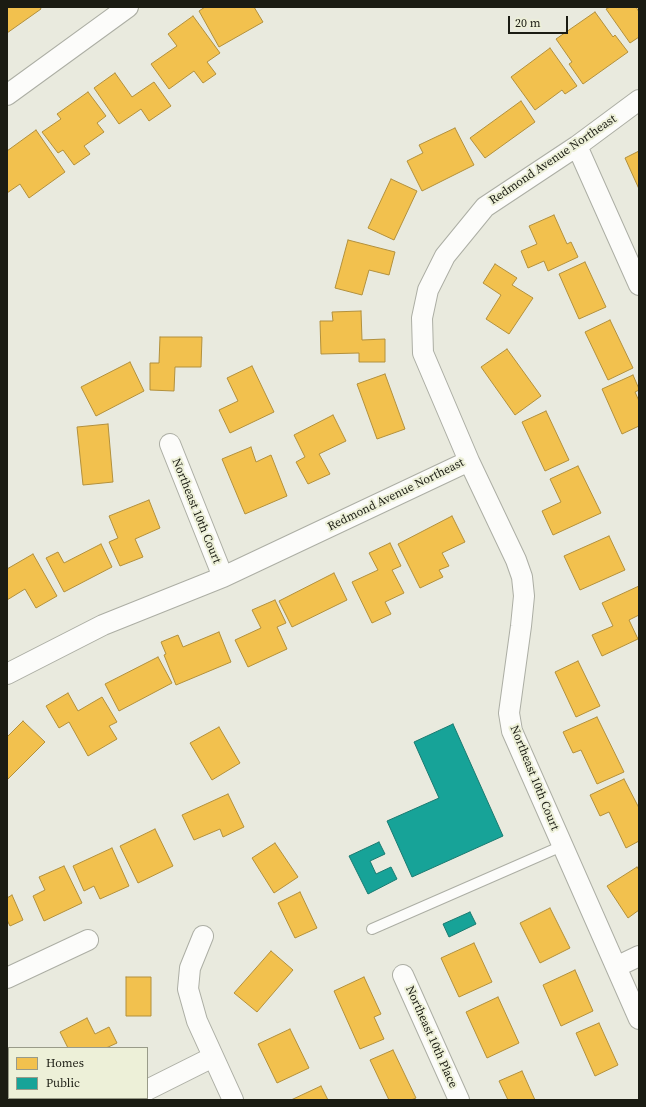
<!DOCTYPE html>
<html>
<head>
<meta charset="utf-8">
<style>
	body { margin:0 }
	#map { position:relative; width:646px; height:1107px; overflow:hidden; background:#e9eade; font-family:"Source Serif 4",serif }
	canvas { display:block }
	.frame { position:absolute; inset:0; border:8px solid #1b1c13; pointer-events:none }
	.legend { position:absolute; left:8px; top:1047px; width:140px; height:52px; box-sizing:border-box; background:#edf0d8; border:1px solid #999b89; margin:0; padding:5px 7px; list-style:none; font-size:12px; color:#1b1c13 }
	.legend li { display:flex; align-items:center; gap:8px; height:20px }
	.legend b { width:20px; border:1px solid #999b89 }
	.scale { position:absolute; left:508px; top:16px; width:60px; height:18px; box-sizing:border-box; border:2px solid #1b1c13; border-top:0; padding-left:5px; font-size:12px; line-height:14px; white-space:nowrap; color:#1b1c13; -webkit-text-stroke:3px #edf0d8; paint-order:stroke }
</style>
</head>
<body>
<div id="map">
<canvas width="646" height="1107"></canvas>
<div class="frame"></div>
<ul class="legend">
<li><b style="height:11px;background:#f2c14e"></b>Homes</li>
<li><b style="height:11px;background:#17a398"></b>Public</li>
</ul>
<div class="scale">20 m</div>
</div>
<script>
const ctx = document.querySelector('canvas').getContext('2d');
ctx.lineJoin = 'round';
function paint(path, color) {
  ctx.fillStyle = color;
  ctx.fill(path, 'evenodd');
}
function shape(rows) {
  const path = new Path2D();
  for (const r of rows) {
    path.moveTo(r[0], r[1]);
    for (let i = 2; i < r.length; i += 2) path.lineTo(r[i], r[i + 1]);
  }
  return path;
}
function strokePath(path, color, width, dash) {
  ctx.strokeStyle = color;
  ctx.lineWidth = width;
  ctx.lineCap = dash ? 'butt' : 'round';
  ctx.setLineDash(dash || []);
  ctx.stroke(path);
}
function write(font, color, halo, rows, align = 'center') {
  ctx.font = font + ' "Source Serif 4",serif';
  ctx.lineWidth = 4;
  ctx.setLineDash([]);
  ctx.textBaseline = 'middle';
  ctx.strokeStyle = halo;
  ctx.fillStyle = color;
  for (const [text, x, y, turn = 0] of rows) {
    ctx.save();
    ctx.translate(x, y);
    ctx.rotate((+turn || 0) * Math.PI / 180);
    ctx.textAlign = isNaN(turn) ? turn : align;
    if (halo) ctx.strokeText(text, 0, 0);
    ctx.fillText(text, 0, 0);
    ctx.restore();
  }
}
const homes = shape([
	[7,7,40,7,41,9,7,33,7,7],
	[205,7,254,7,263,22,219,47,199,11,205,7],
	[610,7,636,7,639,12,639,37,630,43,606,9,610,7],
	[595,12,613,37,615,35,628,52,583,84,569,64,572,62,556,39,595,12],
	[193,16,220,53,207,62,216,74,203,83,194,71,169,89,151,64,177,46,168,34,193,16],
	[550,48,577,86,565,94,562,90,535,110,511,77,550,48],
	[115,73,132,97,154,82,171,106,149,121,141,109,119,124,94,88,115,73],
	[88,92,106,116,97,123,104,132,84,146,90,154,74,165,63,150,58,153,42,132,61,119,57,114,88,92],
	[521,101,535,122,485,158,470,138,521,101],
	[455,128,474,165,422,191,407,161,423,153,419,145,455,128],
	[36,130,65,172,29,198,20,184,7,193,7,151,36,130],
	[639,151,639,189,625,158,639,151],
	[391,179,417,191,394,240,368,228,391,179],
	[554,215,567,244,571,242,578,257,548,271,544,261,528,268,521,251,537,244,529,226,554,215],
	[348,240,395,252,389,275,369,270,362,295,335,288,348,240],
	[585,262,606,307,579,319,559,274,585,262],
	[495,264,517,278,512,285,533,298,509,334,486,319,501,295,483,283,495,264],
	[361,311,362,340,385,339,385,362,359,362,359,353,321,354,320,321,333,321,332,312,361,311],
	[610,320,633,368,608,380,585,332,610,320],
	[160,337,202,337,201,367,175,367,174,391,150,390,150,363,159,363,160,337],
	[507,349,541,396,515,415,481,367,507,349],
	[130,362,144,391,96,416,81,387,130,362],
	[252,366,274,412,230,433,219,410,238,401,227,378,252,366],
	[385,374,405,429,377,439,357,384,385,374],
	[633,375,639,389,639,390,635,392,639,401,639,426,622,434,602,389,633,375],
	[546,411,569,460,545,471,522,422,546,411],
	[333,415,346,441,319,454,330,474,308,484,296,462,305,457,294,435,333,415],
	[108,424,113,482,83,485,77,427,108,424],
	[251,447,256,462,271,455,287,496,245,514,222,459,251,447],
	[578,466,601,513,553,535,542,511,561,502,550,479,578,466],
	[149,500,160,528,135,539,143,557,120,566,109,542,118,538,109,516,149,500],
	[452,516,465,542,442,553,449,566,439,570,443,577,420,588,398,544,452,516],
	[609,536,625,570,580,590,564,556,609,536],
	[390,543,401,566,392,570,404,593,385,602,391,614,372,623,352,582,378,570,369,553,390,543],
	[101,544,112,567,64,592,46,558,58,552,64,563,101,544],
	[33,554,57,596,36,608,25,589,7,600,7,569,33,554],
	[334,573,347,600,292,627,279,601,334,573],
	[639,586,639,615,629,620,638,639,602,656,592,635,613,626,602,603,639,586],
	[275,600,286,623,277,627,287,649,248,667,235,640,261,628,252,610,275,600],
	[219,632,231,662,176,685,164,655,166,654,161,642,178,635,183,647,219,632],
	[158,657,172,683,119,711,105,684,158,657],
	[578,661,600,706,576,717,555,672,578,661],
	[68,693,78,711,102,697,117,722,109,726,117,739,88,756,69,722,59,728,46,706,68,693],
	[597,717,624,772,597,784,581,750,573,753,563,732,597,717],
	[23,721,45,742,7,780,7,737,23,721],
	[219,727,240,763,212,780,190,743,219,727],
	[624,779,639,808,639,841,626,848,609,812,600,816,590,795,624,779],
	[228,794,244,827,223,837,220,829,194,840,182,815,228,794],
	[155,829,173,866,138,883,120,846,155,829],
	[275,843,298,877,274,893,252,858,275,843],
	[112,848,129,886,100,899,94,886,84,891,73,866,112,848],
	[64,866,82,903,44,921,33,896,45,890,39,877,64,866],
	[637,867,639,870,639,910,628,918,607,886,637,867],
	[300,892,317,928,295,938,278,903,300,892],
	[12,895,23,920,10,926,7,920,7,898,12,895],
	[550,908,570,948,540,963,520,923,550,908],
	[474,943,492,982,459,997,441,958,474,943],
	[271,951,293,970,257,1012,234,993,271,951],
	[575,970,593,1011,561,1026,543,985,575,970],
	[126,977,151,977,151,1016,126,1016,126,977],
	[364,977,381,1014,374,1017,384,1039,360,1049,334,991,364,977],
	[498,997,519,1043,487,1058,466,1012,498,997],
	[87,1018,95,1034,109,1027,117,1043,106,1048,68,1048,60,1032,87,1018],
	[599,1023,618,1065,595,1076,576,1033,599,1023],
	[290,1029,309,1068,277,1083,258,1044,290,1029],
	[393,1050,416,1098,411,1100,389,1100,370,1060,393,1050],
	[522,1071,535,1100,508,1100,499,1081,522,1071],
	[321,1086,328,1100,291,1100,321,1086]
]);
const public = shape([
	[453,724,503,836,412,877,387,821,439,798,414,742,453,724],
	[379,842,385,854,370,861,376,874,391,867,397,879,368,894,349,856,379,842],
	[470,912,476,924,449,937,443,924,470,912]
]);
const lane = shape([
	[372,929,562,846]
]);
const street = shape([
	[7,95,128,7],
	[577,146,639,285],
	[170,444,223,577],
	[469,461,516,560,522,577,524,596,521,626,509,713,512,731,639,1019],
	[7,674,103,625,223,577,469,461,423,353,422,318,428,290,445,256,485,207,577,146,639,100],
	[203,936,190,968,188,989,197,1021,233,1100],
	[616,967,639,956],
	[403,975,459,1100],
	[7,978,88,940],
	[147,1090,213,1057],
	[128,1100,132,1098]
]);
const streetNames = [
	["Redmond Avenue Northeast",553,160,-34],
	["Redmond Avenue Northeast",396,495,-26],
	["Northeast 10th Court",196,511,68],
	["Northeast 10th Court",534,778,68],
	["Northeast 10th Place",431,1037,66]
];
paint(homes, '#f2c14e');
strokePath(homes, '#b2903c', 1);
paint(public, '#17a398');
strokePath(public, '#187a70', 1);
strokePath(lane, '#acaea4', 12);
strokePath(street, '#acaea4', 22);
strokePath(lane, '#fcfcfa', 10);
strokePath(street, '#fcfcfa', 20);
write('12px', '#1b1c13', '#edf0d8', streetNames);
</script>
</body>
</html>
